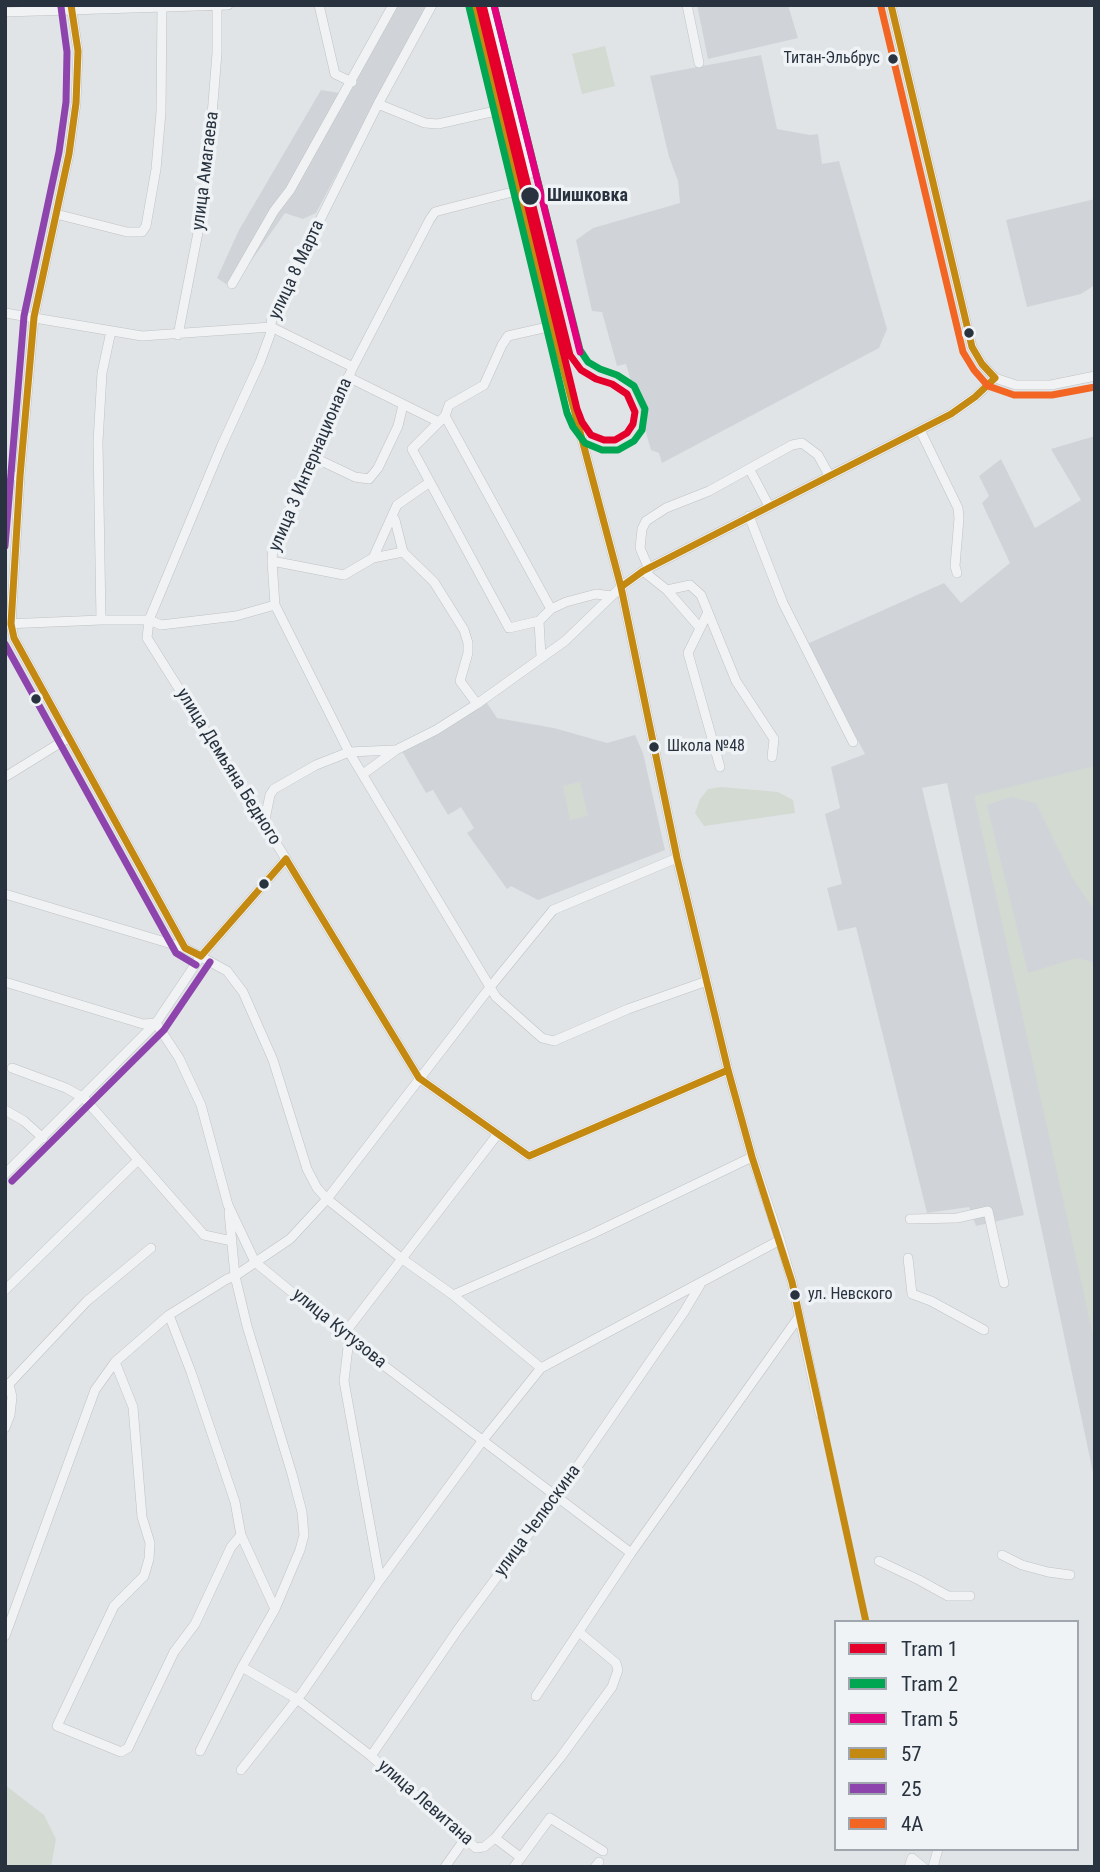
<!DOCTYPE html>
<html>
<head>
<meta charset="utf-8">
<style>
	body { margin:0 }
	#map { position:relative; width:1100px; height:1872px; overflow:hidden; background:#e1e4e6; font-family:"Roboto Condensed",sans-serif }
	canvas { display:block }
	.frame { position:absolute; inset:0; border:7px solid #29333f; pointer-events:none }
	.legend { position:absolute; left:834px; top:1620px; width:245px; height:231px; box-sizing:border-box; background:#eff3f6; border:2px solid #a0a6ad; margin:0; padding:9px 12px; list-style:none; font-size:21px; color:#29333f }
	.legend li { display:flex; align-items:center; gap:14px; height:35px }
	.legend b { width:35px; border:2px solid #a0a6ad }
</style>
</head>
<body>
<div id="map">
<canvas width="1100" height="1872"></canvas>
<div class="frame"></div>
<ul class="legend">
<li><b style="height:9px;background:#e4002b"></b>Tram 1</li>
<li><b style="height:9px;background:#00a651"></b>Tram 2</li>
<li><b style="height:9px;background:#e5007d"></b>Tram 5</li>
<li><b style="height:9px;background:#c48910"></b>57</li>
<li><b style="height:9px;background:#8e44ad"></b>25</li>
<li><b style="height:9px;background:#f26522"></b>4А</li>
</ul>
</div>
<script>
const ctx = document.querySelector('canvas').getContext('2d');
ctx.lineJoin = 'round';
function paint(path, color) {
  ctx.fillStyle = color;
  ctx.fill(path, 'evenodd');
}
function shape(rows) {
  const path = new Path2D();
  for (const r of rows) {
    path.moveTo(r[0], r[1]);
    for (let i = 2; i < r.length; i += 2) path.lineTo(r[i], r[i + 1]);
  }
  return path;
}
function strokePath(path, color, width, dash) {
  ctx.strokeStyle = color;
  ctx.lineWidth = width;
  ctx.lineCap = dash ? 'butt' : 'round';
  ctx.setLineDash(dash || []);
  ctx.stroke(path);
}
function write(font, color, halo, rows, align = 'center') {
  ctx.font = font + ' "Roboto Condensed",sans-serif';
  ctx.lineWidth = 7;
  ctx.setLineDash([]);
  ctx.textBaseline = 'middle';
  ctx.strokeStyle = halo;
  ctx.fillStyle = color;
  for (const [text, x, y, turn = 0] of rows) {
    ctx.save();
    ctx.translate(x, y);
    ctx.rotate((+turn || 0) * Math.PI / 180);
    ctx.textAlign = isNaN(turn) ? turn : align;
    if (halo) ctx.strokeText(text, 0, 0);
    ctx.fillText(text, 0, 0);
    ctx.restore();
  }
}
const built = shape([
	[396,5,427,5,316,213,303,219,285,213,232,288,217,278,239,230,321,90,346,94],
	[697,5,788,5,798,38,708,59],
	[761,55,777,129,810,135,818,134,822,164,839,161,887,329,879,348,662,463,659,453,651,450,626,364,617,366,602,312,592,311,576,240,593,228,680,203,678,181,669,157,650,76],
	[1095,199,1095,285,1081,294,1027,307,1006,220],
	[1095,436,1095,1482,947,783,922,788,1024,1215,976,1226,969,1207,927,1213,856,927,838,931,827,888,842,884,825,814,840,808,831,767,865,754,807,644,944,583,961,603,1010,563,982,503,989,496,979,476,1001,459,1035,528,1081,500,1051,449],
	[485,700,497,718,554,728,607,743,635,735,643,753,665,850,538,900,511,886,507,889,467,833,474,828,461,807,448,815,433,790,426,793,402,751]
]);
const green = shape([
	[605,46,615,86,582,94,572,54],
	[1095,766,1095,911,1073,879,1036,803,1011,797,987,805,1028,973,1077,958,1092,962,1095,965,1095,1344,974,796],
	[580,782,588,816,570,820,563,786],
	[721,787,778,792,793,800,795,813,704,826,695,813,700,799,708,789],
	[5,1785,44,1815,56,1839,51,1867,5,1867]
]);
const minor = shape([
	[71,5,78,51,76,103,69,154,34,317,20,476,11,624,14,638,185,948,227,971,243,992,273,1060,307,1169,317,1188,327,1199,401,1258,453,1295,541,1368],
	[319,5,335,74,352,82],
	[432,5,378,104,272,316,270,335,260,362,221,447,149,620,147,638,286,859,419,1078,529,1156,728,1070],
	[475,5,546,303,621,587,677,858,728,1070,752,1157,780,1240,792,1282,820,1414],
	[489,5,529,174],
	[687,5,699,63],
	[891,5,972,347,982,364,995,378,1016,385,1051,385,1095,376],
	[5,12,228,5],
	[378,104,425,123,438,124,500,110],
	[520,190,442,210,435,212,430,219,353,367,273,547,272,561,275,605,349,752,496,997,542,1038,554,1041,628,1009,707,981],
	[56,214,127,232,142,232,146,226,156,169,161,112,162,5],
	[232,284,274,211,290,190,393,5],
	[5,313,142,336,271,327,353,367],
	[178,335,202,212,207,177,217,53,217,5],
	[348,377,439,422],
	[445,416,449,405,484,385,502,345,508,336,552,326],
	[920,430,958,508,959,518,955,566,957,573],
	[313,457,355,477,369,479,378,468,398,426,403,405],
	[750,470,769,506],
	[5,476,20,476],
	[392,516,395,520,403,552],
	[749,516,783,603,853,742],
	[373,558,403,552,434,582,464,630,468,643,468,653,460,681,477,704],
	[272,561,344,575,373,558,397,505,430,482],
	[649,569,640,548,642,529,646,521,666,508,709,491,792,445,802,443,818,455,829,475],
	[643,571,667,590,690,585,701,595,736,681,774,739,772,757],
	[667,590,700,628],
	[551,609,566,602,596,594,612,596],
	[708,612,688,653,720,767],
	[101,620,98,442,102,373,111,331],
	[539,621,509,628,412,449,445,416,551,609,539,621,541,657],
	[5,624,101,620,149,620,161,625,236,616,275,605],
	[363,774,396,750,436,730,477,704,565,641,621,587,643,571,951,414,975,397,995,378],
	[5,777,68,738],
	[264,824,270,795,274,789,316,765,349,752,394,750],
	[5,894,185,948],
	[5,982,143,1024,156,1023,179,1058,201,1105,228,1205,255,1262,349,1339,631,1553],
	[12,1068,66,1088,84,1098,204,1235,232,1241],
	[5,1110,24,1121,43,1138],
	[5,1174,156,1023,201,956,286,859],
	[910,1219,957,1218,988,1211,1004,1283],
	[908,1258,912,1294,931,1301,984,1330],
	[5,1290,138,1160],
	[453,1295,592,1234,752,1157],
	[344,1334,497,1135],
	[349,1339,344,1381,380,1580],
	[115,1362,133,1407,142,1517,150,1543,149,1559,144,1576,114,1606,57,1726,121,1752,128,1748,174,1652,195,1624,231,1547,241,1535,235,1502,191,1372,169,1315],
	[5,1383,9,1384,12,1397,10,1415,5,1428],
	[9,1384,87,1301,151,1248],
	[241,1535,275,1609],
	[1002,1555,1022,1565,1048,1572,1070,1575],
	[879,1561,919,1580,948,1596,970,1596],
	[5,1636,95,1390,115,1362,169,1315,227,1279,235,1276,290,1239,327,1199,491,986,553,910,677,858],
	[242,1667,297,1699,371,1756,476,1848,484,1847,495,1838,560,1758,612,1687,618,1670,616,1663,579,1632],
	[536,1696,631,1553,798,1318],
	[200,1751,242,1667,275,1609,300,1550,304,1535,302,1512,292,1474,247,1326,235,1276,229,1212],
	[371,1756,459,1628,557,1496,684,1312,700,1285],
	[241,1770,302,1693,380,1580,483,1440,541,1368,780,1240],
	[495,1838,520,1857],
	[445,1867,464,1840],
	[514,1867,550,1818,603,1851],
	[595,1867,599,1862],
	[909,1867,912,1858,923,1867],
	[933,1867,938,1849]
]);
const bus1 = shape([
	[71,5,78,51,76,103,69,154,34,317,20,476,11,624,14,638,185,948,201,956],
	[475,5,546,303,621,587,677,858,728,1070,752,1157,792,1282,866,1622],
	[621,587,643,571,951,414,975,397,995,378,982,364,972,347,891,5],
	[286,859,419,1078,529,1156,728,1070],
	[201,956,286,859]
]);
const bus2 = shape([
	[5,546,24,316,59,152,66,102,67,52,61,7],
	[5,644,176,953,196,965],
	[12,1181,164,1030,210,962]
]);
const bus3 = shape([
	[881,7,963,352,974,370,988,386,1014,395,1052,395,1095,387]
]);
const tram1 = shape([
	[479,5,577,409,582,422,591,435,604,440,615,440,627,433,633,424,635,412,627,394,612,384,596,379,581,370,570,355,483,5]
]);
const tram2 = shape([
	[469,7,567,413,573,427,585,443,602,450,618,450,634,441,642,430,645,409,634,386,617,375,600,369,588,362,580,350,494,5]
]);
const tram3 = shape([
	[494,5,580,352]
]);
const markers = [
	[893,59,6,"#29333f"],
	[530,196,10,"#29333f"],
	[969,333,6,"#29333f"],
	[36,699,6,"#29333f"],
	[654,747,6,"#29333f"],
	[264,884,6,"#29333f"],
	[795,1295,6,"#29333f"]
];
const busNames = [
	["Титан-Эльбрус",880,59,"right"],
	["Школа №48",667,747],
	["ул. Невского",808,1295]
];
const streetNames = [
	["улица Амагаева",206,171,-83],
	["улица 8 Марта",297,270,-65],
	["улица 3 Интернационала",311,465,-67],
	["улица Демьяна Бедного",228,767,58],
	["улица Кутузова",339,1329,39],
	["улица Челюскина",538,1521,-54],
	["улица Левитана",425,1803,41]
];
const stopNames = [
	["Шишковка",547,196]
];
paint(built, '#d0d4d9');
paint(green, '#d3dad2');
strokePath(minor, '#bfc2c4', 10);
strokePath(minor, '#f1f2f3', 9);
strokePath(bus1, '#c48910', 7);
strokePath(bus2, '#8e44ad', 7);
strokePath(bus3, '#f26522', 7);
strokePath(tram1, '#e4002b', 7);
strokePath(tram2, '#00a651', 7);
strokePath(tram3, '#e5007d', 7);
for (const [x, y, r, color] of markers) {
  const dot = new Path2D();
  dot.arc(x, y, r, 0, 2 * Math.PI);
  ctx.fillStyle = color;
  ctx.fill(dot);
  strokePath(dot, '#eff3f6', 2.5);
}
write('16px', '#29333f', '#eff3f6', busNames, 'left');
write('18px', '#29333f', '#eff3f6', streetNames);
write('bold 18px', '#29333f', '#eff3f6', stopNames, 'left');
</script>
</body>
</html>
